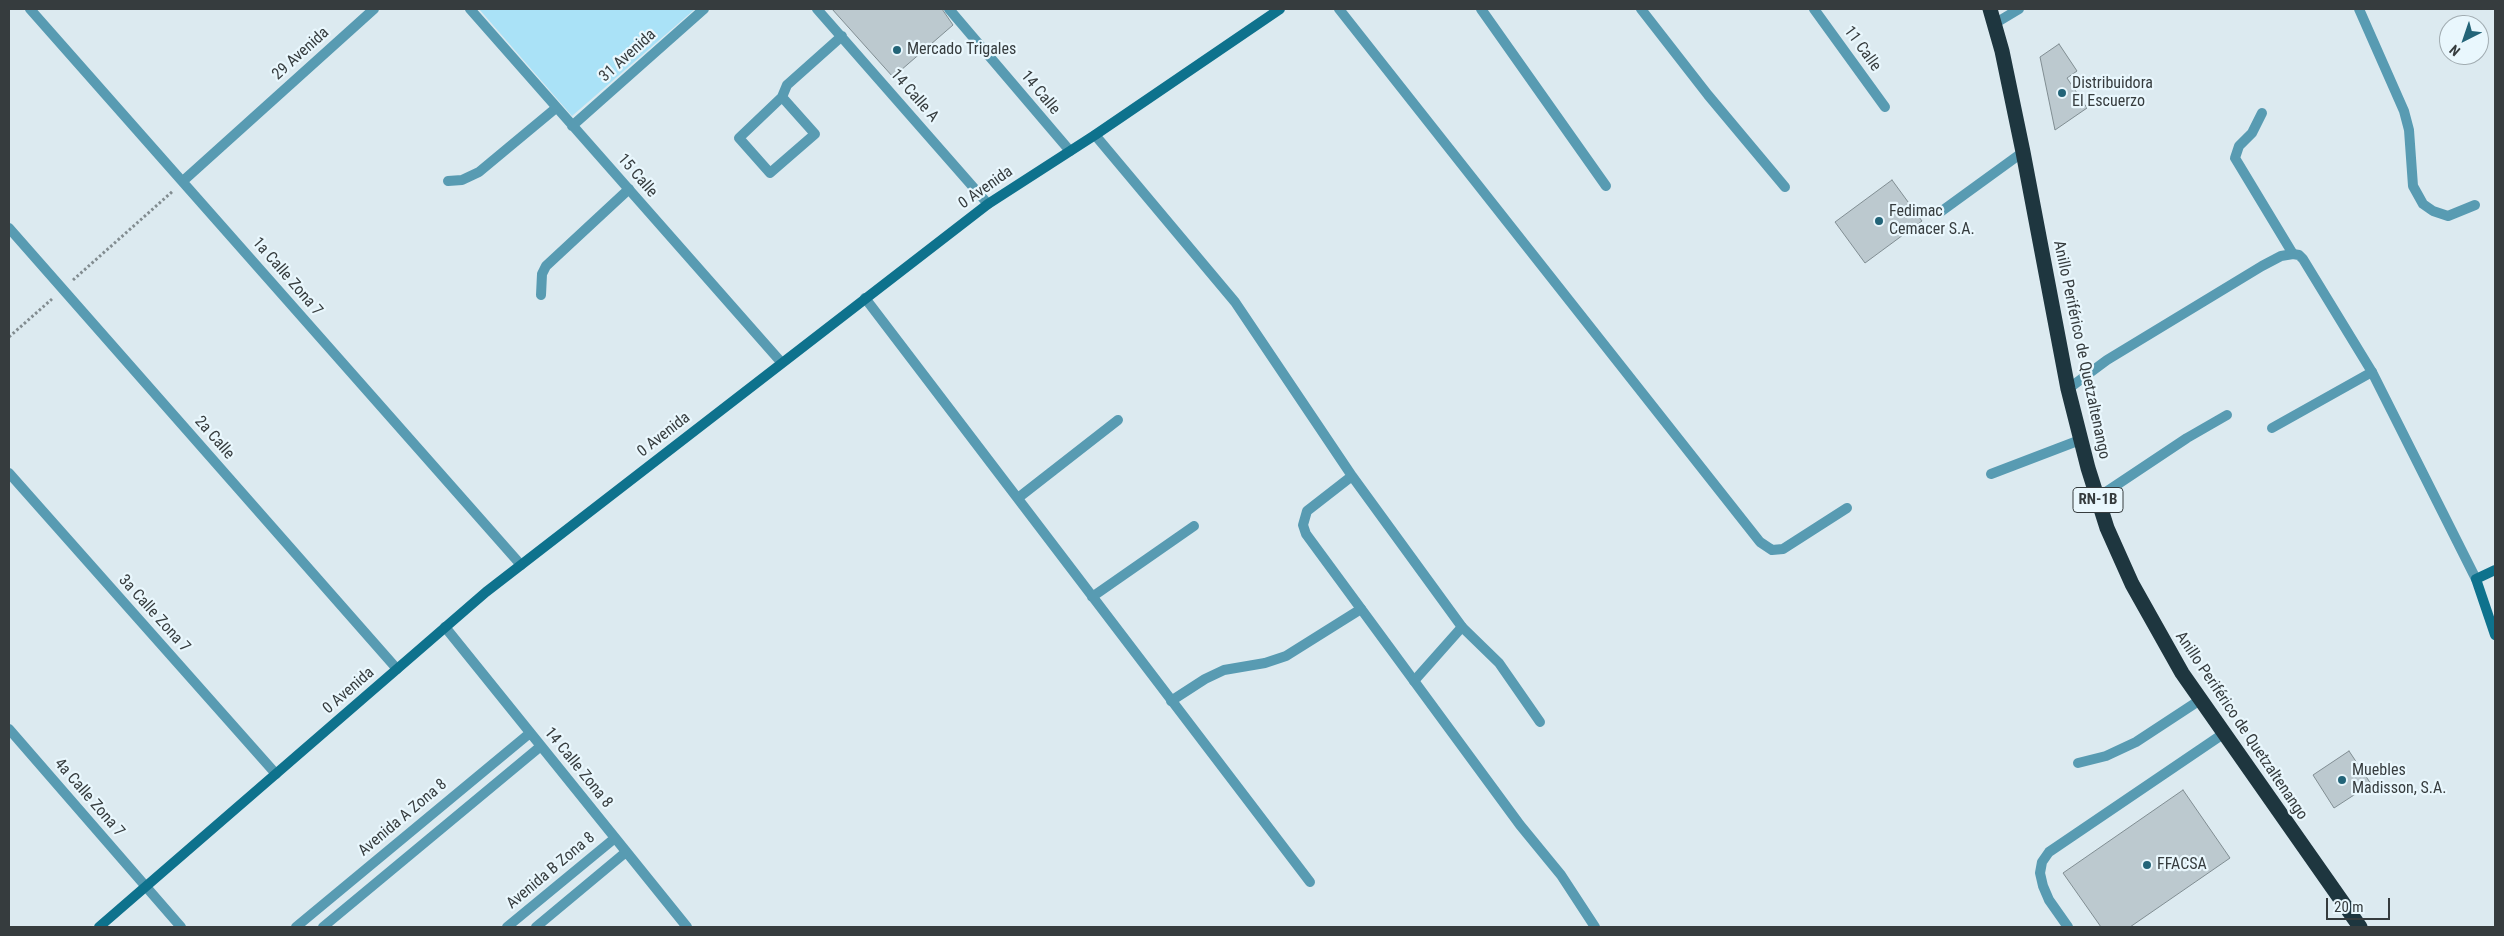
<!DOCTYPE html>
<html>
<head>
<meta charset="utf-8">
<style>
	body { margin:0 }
	#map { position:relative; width:2504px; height:936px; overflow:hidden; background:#dceaf0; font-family:"Roboto Condensed",sans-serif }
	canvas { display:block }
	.frame { position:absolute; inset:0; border:10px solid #363c3e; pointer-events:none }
	.north { position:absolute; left:2439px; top:15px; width:50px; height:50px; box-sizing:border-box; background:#e9f7fd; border:1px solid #a1acb1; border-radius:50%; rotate:221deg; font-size:14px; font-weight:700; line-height:20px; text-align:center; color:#363c3e }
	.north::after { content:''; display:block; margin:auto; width:18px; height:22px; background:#236478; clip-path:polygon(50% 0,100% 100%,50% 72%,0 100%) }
	.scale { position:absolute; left:2326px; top:898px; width:64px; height:22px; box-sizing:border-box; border:2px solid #363c3e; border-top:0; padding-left:6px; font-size:15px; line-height:18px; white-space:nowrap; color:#363c3e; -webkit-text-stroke:4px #e9f7fd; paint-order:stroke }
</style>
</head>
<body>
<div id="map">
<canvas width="2504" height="936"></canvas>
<div class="frame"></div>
<div class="north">N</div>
<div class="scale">20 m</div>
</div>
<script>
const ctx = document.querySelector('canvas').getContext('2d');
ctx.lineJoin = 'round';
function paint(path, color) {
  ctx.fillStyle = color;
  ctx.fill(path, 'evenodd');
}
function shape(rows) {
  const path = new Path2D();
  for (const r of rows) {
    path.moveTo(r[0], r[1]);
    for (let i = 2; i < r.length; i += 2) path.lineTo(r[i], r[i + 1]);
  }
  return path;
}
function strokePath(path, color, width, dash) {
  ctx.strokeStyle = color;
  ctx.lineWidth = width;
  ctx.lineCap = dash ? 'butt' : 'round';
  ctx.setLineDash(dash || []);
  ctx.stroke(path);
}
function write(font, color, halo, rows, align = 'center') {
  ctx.font = font + ' "Roboto Condensed",sans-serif';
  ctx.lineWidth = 4.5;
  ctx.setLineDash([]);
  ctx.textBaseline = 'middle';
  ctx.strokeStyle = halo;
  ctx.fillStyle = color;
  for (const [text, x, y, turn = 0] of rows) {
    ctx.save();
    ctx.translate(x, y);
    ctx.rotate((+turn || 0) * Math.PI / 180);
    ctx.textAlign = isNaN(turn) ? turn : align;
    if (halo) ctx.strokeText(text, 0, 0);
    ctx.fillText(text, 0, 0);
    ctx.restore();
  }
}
const green = shape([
	[479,9,695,9,572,116]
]);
const building = shape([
	[832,9,942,9,953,25,893,77,832,9],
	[2059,44,2077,71,2067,78,2087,108,2055,130,2040,57,2059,44],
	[1892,180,1922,221,1865,263,1835,222,1892,180],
	[2349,751,2371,784,2334,808,2313,775,2349,751],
	[2183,790,2230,858,2130,927,2101,927,2063,873,2183,790]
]);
const path = shape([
	[73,280,173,191],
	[9,337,52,299]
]);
const lane = shape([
	[2359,9,2404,111,2409,130,2413,186,2423,204,2433,211,2448,216,2475,205],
	[2262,113,2252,133,2239,146,2235,158,2293,254],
	[448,181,462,180,479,172,556,108],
	[1939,213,2023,152],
	[541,295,542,274,546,266,629,189],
	[2272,428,2372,372],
	[1991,474,2080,440],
	[2097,498,2187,438,2227,415],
	[1414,681,1462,627],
	[1171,701,1205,679,1224,670,1265,663,1286,656,1361,609],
	[2078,763,2106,756,2136,742,2200,700]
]);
const street = shape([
	[30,9,521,565],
	[470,9,781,362],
	[817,9,988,204],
	[949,9,1070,151],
	[1339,9,1760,542,1772,550,1783,549,1847,508],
	[1481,9,1606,186],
	[1641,9,1708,95,1785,187],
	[1814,9,1885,107],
	[1994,24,2019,9],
	[782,97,815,134,770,173,739,138,782,97,787,85,842,36],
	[572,126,704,9],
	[1095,135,1235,302,1352,476,1462,627,1499,663,1540,722],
	[183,181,374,9],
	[9,228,397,669],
	[865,298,1310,882],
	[2068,389,2107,360,2262,266,2281,256,2293,254,2299,255,2303,259,2372,372,2476,579],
	[9,473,276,774],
	[1352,476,1307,511,1303,525,1306,534,1520,825,1561,875,1595,927],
	[1018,498,1118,420],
	[1092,597,1194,526],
	[445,627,687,927],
	[9,729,181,927],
	[296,927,530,733],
	[323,927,541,746],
	[507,927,615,838],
	[536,927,626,852],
	[2068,927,2049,900,2043,886,2040,873,2042,862,2049,852,2223,734]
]);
const secondary = shape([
	[2495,570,2476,579,2495,635],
	[99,927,486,592,988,204,1095,135,1280,9]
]);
const highway = shape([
	[1990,9,2002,51,2023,152,2068,389,2088,468,2107,528,2132,584,2182,673,2360,927]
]);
const markers = [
	[897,50,5,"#236478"],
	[2062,93,5,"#236478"],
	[1879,221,5,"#236478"],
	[2342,780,5,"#236478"],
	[2147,865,5,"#236478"]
];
const shields = [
	[2098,500,50]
];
const shieldNames = [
	["RN-1B",2098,500]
];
const streetNames = [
	["11 Calle",1862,49,54],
	["29 Avenida",301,54,-42],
	["31 Avenida",628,56,-42],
	["14 Calle",1040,93,50],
	["14 Calle A",914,96,49],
	["15 Calle",637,176,49],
	["0 Avenida",986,188,-35],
	["1a Calle Zona 7",287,277,49],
	["Anillo Periférico de Quetzaltenango",2081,350,78],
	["0 Avenida",664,435,-38],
	["2a Calle",214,438,49],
	["3a Calle Zona 7",154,614,48],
	["0 Avenida",349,691,-41],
	["Anillo Periférico de Quetzaltenango",2241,726,56],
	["14 Calle Zona 8",578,768,51],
	["4a Calle Zona 7",89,798,49],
	["Avenida A Zona 8",403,818,-40],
	["Avenida B Zona 8",551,871,-40]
];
const poiNames = [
	["Mercado Trigales",907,50],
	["Distribuidora",2072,84],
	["El Escuerzo",2072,102],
	["Fedimac",1889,212],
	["Cemacer S.A.",1889,230],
	["Muebles",2352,771],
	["Madisson, S.A.",2352,789],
	["FFACSA",2157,865]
];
paint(green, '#aae2f7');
paint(building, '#bcc9cf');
strokePath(building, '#808d92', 1);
strokePath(path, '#828c90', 3, [2.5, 2.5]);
strokePath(lane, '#589bb2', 10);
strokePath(street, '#589bb2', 10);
strokePath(secondary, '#0e728d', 10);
strokePath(highway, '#1e363f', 15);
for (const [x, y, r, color] of markers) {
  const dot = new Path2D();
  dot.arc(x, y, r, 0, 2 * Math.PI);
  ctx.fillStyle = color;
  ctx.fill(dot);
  strokePath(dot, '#e9f7fd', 2);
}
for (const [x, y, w] of shields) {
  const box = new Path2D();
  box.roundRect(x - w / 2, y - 12.5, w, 25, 4);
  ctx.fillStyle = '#e9f7fd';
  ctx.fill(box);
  strokePath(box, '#363c3e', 1);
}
write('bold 15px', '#363c3e', null, shieldNames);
write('16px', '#363c3e', '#e9f7fd', streetNames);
write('16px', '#363c3e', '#e9f7fd', poiNames, 'left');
</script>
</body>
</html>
